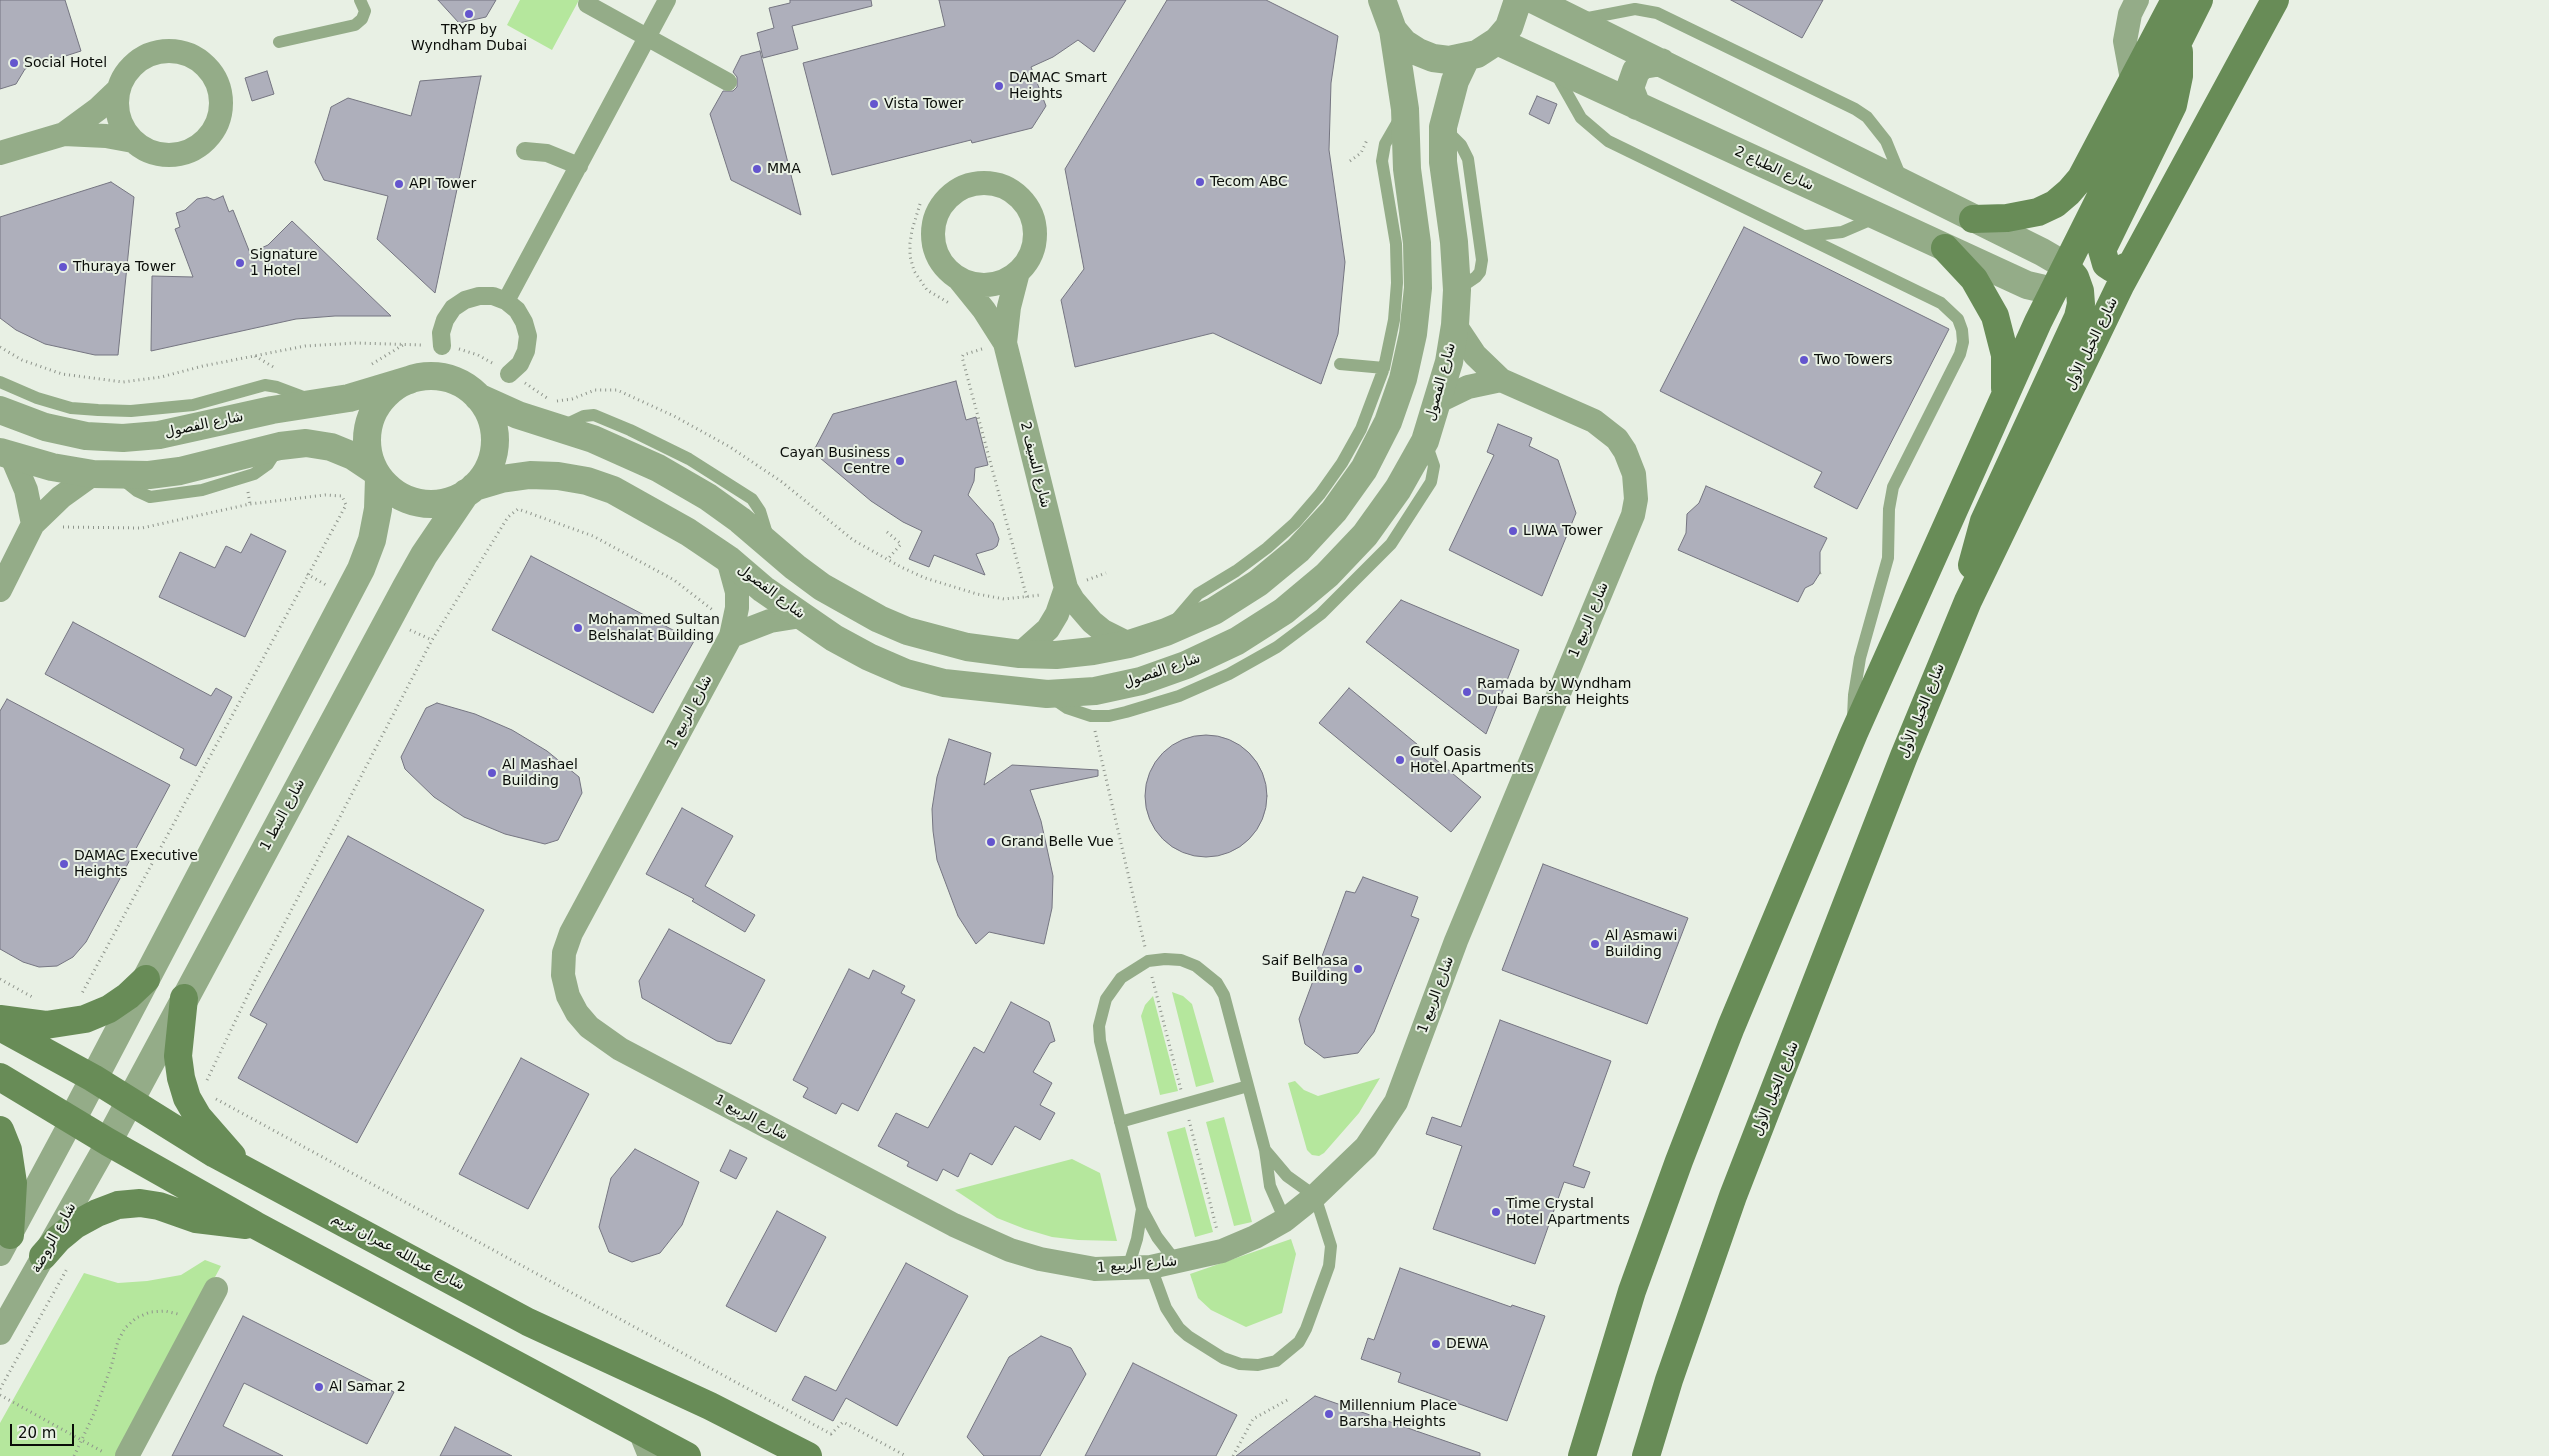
<!DOCTYPE html>
<html>
<head>
<meta charset="utf-8">
<style>
	body { margin:0 }
	#map { position:relative; width:2549px; height:1456px; overflow:hidden; background:#e8f0e4; font-family:"DejaVu Sans",sans-serif }
	canvas { display:block }
	.scale { position:absolute; left:10px; top:1424px; width:64px; height:22px; box-sizing:border-box; border:2px solid #0a0d09; border-top:0; padding-left:6px; font-size:15px; line-height:18px; white-space:nowrap; color:#0a0d09; -webkit-text-stroke:4px #e8f0e4; paint-order:stroke }
</style>
</head>
<body>
<div id="map">
<canvas width="2549" height="1456"></canvas>
<div class="scale">20 m</div>
</div>
<script>
const ctx = document.querySelector('canvas').getContext('2d');
ctx.lineJoin = 'round';
function paint(path, color) {
  ctx.fillStyle = color;
  ctx.fill(path, 'evenodd');
}
function shape(rows) {
  const path = new Path2D();
  for (const r of rows) {
    if (r.length === 3) {
      path.moveTo(r[0] + r[2], r[1]);
      path.arc(r[0], r[1], r[2], 0, 2 * Math.PI);
      continue;
    }
    path.moveTo(r[0], r[1]);
    for (let i = 2; i < r.length; i += 2) path.lineTo(r[i], r[i + 1]);
  }
  return path;
}
function strokePath(path, color, width, dash) {
  ctx.strokeStyle = color;
  ctx.lineWidth = width;
  ctx.lineCap = dash ? 'butt' : 'round';
  ctx.setLineDash(dash || []);
  ctx.stroke(path);
}
function write(font, color, halo, rows, align = 'center') {
  ctx.font = font + ' "DejaVu Sans","Noto Sans Arabic",sans-serif';
  ctx.lineWidth = 4;
  ctx.setLineDash([]);
  ctx.textBaseline = 'middle';
  ctx.strokeStyle = halo;
  ctx.fillStyle = color;
  for (const [text, x, y, turn = 0] of rows) {
    ctx.save();
    ctx.translate(x, y);
    ctx.rotate((+turn || 0) * Math.PI / 180);
    ctx.textAlign = isNaN(turn) ? turn : align;
    if (halo) ctx.strokeText(text, 0, 0);
    ctx.fillText(text, 0, 0);
    ctx.restore();
  }
}
const green = shape([
	[520,0,579,0,552,50,507,25],
	[1172,992,1183,996,1192,1004,1214,1082,1196,1087],
	[1153,996,1178,1091,1160,1095,1141,1016,1145,1005],
	[1380,1078,1359,1113,1324,1153,1319,1156,1312,1155,1307,1150,1288,1083,1295,1081,1304,1090,1318,1096],
	[1224,1117,1252,1222,1234,1226,1206,1122],
	[1185,1127,1213,1232,1195,1237,1167,1132],
	[1072,1159,1100,1173,1117,1241,1078,1240,1052,1237,1025,1229,997,1218,955,1190],
	[1291,1239,1296,1254,1282,1313,1246,1327,1211,1310,1198,1298,1190,1274],
	[205,1260,221,1266,118,1456,0,1456,0,1423,84,1273,118,1283,147,1281,181,1275]
]);
const building = shape([
	[0,0,65,0,81,51,25,69,16,84,0,89,0,0],
	[438,0,496,0,486,17,459,23,438,0],
	[790,0,871,0,872,6,792,26,798,49,763,58,757,33,774,28,769,8,790,3,790,0],
	[939,0,1126,0,1094,52,1078,40,1053,57,1031,67,1046,106,1032,128,972,143,971,140,832,175,803,63,945,26,939,0],
	[1167,0,1266,0,1338,36,1331,83,1329,150,1345,262,1338,334,1321,384,1213,333,1075,367,1061,300,1084,269,1065,169,1167,0],
	[1731,0,1823,0,1802,38,1731,0],
	[760,51,801,215,731,180,710,114,723,91,733,91,737,87,737,77,733,72,741,56,760,51],
	[267,71,274,94,252,101,245,78,267,71],
	[481,76,435,293,377,239,388,196,324,180,315,162,331,107,348,98,411,116,420,81,481,76],
	[1537,96,1557,104,1549,124,1529,114,1537,96],
	[111,182,134,197,118,355,95,355,45,344,16,330,0,318,0,217,111,182],
	[223,196,229,212,233,210,250,253,268,245,292,221,391,316,335,316,296,319,151,351,152,276,193,277,175,229,180,227,176,213,185,210,197,199,207,197,214,200,223,196],
	[1744,227,1949,329,1857,509,1814,487,1822,472,1660,391,1744,227],
	[956,381,966,420,976,417,988,465,975,468,974,481,968,495,993,523,999,539,997,546,993,549,976,554,985,575,934,555,929,567,909,559,922,531,903,522,871,501,813,452,833,414,956,381],
	[1498,424,1532,438,1529,446,1558,460,1576,513,1542,596,1449,550,1494,455,1487,452,1498,424],
	[1706,486,1827,538,1820,552,1820,573,1813,584,1805,588,1798,602,1678,550,1686,533,1687,514,1699,503,1706,486],
	[251,534,286,551,245,637,159,597,180,552,215,568,226,546,241,553,251,534],
	[531,556,694,641,653,713,492,630,531,556],
	[1401,600,1519,650,1486,734,1366,642,1401,600],
	[73,622,211,696,216,688,232,697,196,766,180,758,184,749,45,674,73,622],
	[1349,688,1481,797,1451,832,1319,723,1349,688],
	[7,699,170,785,86,942,73,957,57,966,39,967,23,962,0,949,0,711,7,699],
	[437,703,475,714,512,730,547,751,579,777,582,793,558,840,545,844,505,834,464,817,434,797,405,769,401,757,426,708,437,703],
	[1206,796,61],
	[949,739,991,753,984,785,1012,765,1098,770,1098,776,1030,790,1041,821,1053,876,1052,908,1044,944,989,932,976,944,958,916,937,860,933,831,932,809,937,777,949,739],
	[682,808,733,836,705,886,755,915,745,932,692,901,694,899,646,874,682,808],
	[348,836,484,910,357,1143,238,1078,267,1024,250,1015,348,836],
	[1543,864,1688,918,1647,1024,1502,970,1543,864],
	[1363,877,1418,897,1411,916,1419,919,1374,1032,1358,1053,1324,1058,1305,1044,1299,1019,1346,891,1355,893,1363,877],
	[669,929,765,980,731,1044,717,1041,642,998,639,981,669,929],
	[849,969,869,979,873,970,905,986,901,993,915,1000,858,1111,842,1103,836,1114,803,1097,808,1088,793,1080,849,969],
	[1011,1002,1049,1022,1055,1041,1050,1043,1033,1072,1052,1083,1040,1105,1055,1113,1040,1140,1015,1126,992,1165,970,1153,958,1177,943,1169,937,1181,907,1166,909,1162,878,1146,896,1113,928,1128,974,1047,984,1053,1011,1002],
	[1500,1020,1611,1061,1573,1166,1590,1172,1584,1188,1564,1182,1535,1264,1433,1229,1462,1146,1426,1134,1432,1117,1461,1127,1500,1020],
	[521,1058,589,1094,528,1209,459,1174,521,1058],
	[635,1149,699,1182,682,1225,660,1253,632,1262,609,1252,599,1227,611,1178,635,1149],
	[730,1150,747,1158,736,1179,720,1171,730,1150],
	[777,1211,826,1237,776,1332,726,1306,777,1211],
	[906,1263,968,1296,897,1426,846,1398,833,1421,792,1400,805,1376,836,1391,906,1263],
	[1400,1268,1511,1307,1512,1305,1545,1316,1507,1421,1398,1382,1401,1373,1361,1359,1368,1338,1374,1340,1400,1268],
	[243,1316,394,1392,367,1444,244,1383,223,1426,283,1456,172,1456,243,1316],
	[1041,1336,1071,1348,1086,1374,1040,1456,984,1456,967,1437,1009,1357,1041,1336],
	[1133,1363,1237,1415,1216,1456,1085,1456,1133,1363],
	[1315,1396,1480,1453,1480,1456,1236,1456,1315,1396],
	[455,1427,512,1456,440,1456,455,1427]
]);
const path = shape([
	[1350,161,1361,153,1367,140],
	[920,204,912,230,910,243,910,256,914,271,927,290,949,303],
	[0,347,22,360,62,374,123,382,161,377,203,366,305,346,356,343,423,345],
	[459,349,478,355,494,364],
	[982,349,963,355,962,357,1027,598],
	[255,356,275,368],
	[372,364,403,345],
	[525,383,547,398],
	[557,401,572,399,595,390,617,390,674,416,730,447,782,482,853,540,901,567,925,578,977,594,1004,599,1041,595],
	[248,492,250,504],
	[63,527,142,528,250,504,325,495,342,496,346,505,81,995],
	[887,532,901,544,887,560],
	[1820,573,1824,571],
	[307,574,326,585],
	[1087,580,1106,573],
	[410,630,432,640],
	[1095,731,1145,947],
	[1152,977,1181,1090],
	[0,979,34,998],
	[207,1080,256,978,432,640,508,517,518,509,593,536,674,580,714,611],
	[216,1099,831,1434,843,1422,906,1456],
	[1189,1120,1217,1230],
	[0,1389,68,1267],
	[0,1395,105,1453],
	[74,1456,93,1416,111,1367,118,1341,125,1328,136,1318,150,1312,165,1311,178,1314],
	[1233,1456,1253,1419,1289,1399]
]);
const service = shape([
	[1583,19,1635,9,1657,13,1855,109,1867,117,1886,141,1902,180],
	[279,42,355,25,362,19,365,11,360,0],
	[1555,72,1581,118,1608,141,1941,303,1958,319,1962,330,1963,342,1960,354,1893,487,1889,509,1888,558,1860,658,1854,695,1853,717],
	[1445,129,1461,145,1468,159,1482,260,1480,272,1476,277,1457,290],
	[1806,236,1842,232,1877,217],
	[1340,364,1384,368],
	[0,382,37,398,71,408,98,410,131,411,193,405,265,385,277,387,309,399],
	[563,426,584,416,594,415,630,430,689,459,752,499,760,511,768,537],
	[122,479,137,491,150,497,202,490,254,474,268,464,277,450],
	[1174,622,1198,594,1236,571,1267,548,1295,523,1320,494,1342,463,1361,429,1384,368,1394,320,1397,283,1396,244,1382,161,1385,144,1400,118],
	[1051,697,1067,708,1091,716,1109,716,1126,712,1179,696,1229,674,1277,647,1321,614,1391,544,1431,482,1434,466,1426,443],
	[1120,1122,1248,1086],
	[1177,1263,1157,1237,1142,1209,1100,1041,1099,1026,1106,999,1121,978,1148,961,1165,959,1181,960,1196,966,1217,983,1224,995,1265,1150,1270,1186,1285,1220],
	[1151,1267,1166,1308,1179,1328,1188,1336,1223,1358,1240,1364,1258,1365,1276,1361,1299,1342,1306,1329,1329,1266,1331,1246,1315,1196,1287,1176,1265,1150],
	[1128,1268,1137,1239,1142,1209]
]);
const pedestrian = shape([
	[587,4,728,82],
	[525,151,547,153,579,166],
	[506,301,667,0],
	[442,346,441,333,445,320,453,308,465,300,479,296,493,296,506,301,517,310,524,322,528,336,526,351,520,364,509,374]
]);
const minor = shape([
	[169,103,52],
	[2132,79,2125,41,2130,14,2137,0],
	[64,134,98,109,119,89],
	[0,153,64,134,106,136,133,141],
	[984,234,51],
	[959,279,984,310,1005,343,1066,588,1073,600,1092,622,1103,631,1129,644],
	[1005,343,1009,307,1018,272],
	[1437,402,1468,387,1501,380],
	[12,457,26,490,33,524],
	[728,559,737,592,737,608,731,636,571,933,564,953,563,975,568,996,577,1013,589,1027,620,1049,954,1225,1010,1250,1040,1259,1095,1269,1151,1267,1222,1251,1255,1237,1285,1220,1315,1196,1366,1147,1396,1102,1456,941,1633,515,1636,499,1634,474,1625,451,1617,439,1594,421,1501,380,1475,355,1455,325],
	[0,590,33,524,61,497,93,474],
	[731,636,770,621,801,616],
	[1020,654,1048,629,1057,614,1066,588],
	[0,1254,72,1120],
	[0,1333,108,1142],
	[640,1431,650,1456],
	[127,1456,216,1289]
]);
const tertiary = shape([
	[1382,0,1393,30,1404,43,1418,52,1433,58,1449,60,1477,54,1497,41,1509,27,1518,0],
	[1534,0,2042,252,2066,266],
	[1497,41,2027,285,2053,291],
	[1637,106,1630,88,1636,71,1643,65,1661,62],
	[431,440,64],
	[478,397,518,415,593,439,658,468,708,497,740,520,795,567,822,587,879,619,907,631,967,647,1020,654,1056,655,1093,651,1129,644,1166,632,1214,611,1258,583,1298,550,1334,511,1364,469,1388,422,1403,379,1413,334,1418,288,1417,243,1407,169,1405,109,1393,30],
	[0,410,45,427,86,436,123,438,159,435,272,410,349,398,409,380],
	[0,452,52,467,93,474,149,475,180,471,280,446,306,443,331,447,353,456,374,470],
	[474,487,501,479,530,475,558,476,587,481,613,490,688,532,728,559,763,589,834,638,869,657,906,673,944,683,1047,694,1095,691,1141,681,1186,665,1237,641,1284,611,1327,575,1365,535,1398,489,1425,441,1449,362,1455,325,1457,290,1454,242,1443,162,1443,127,1455,81,1466,58],
	[72,1120,361,569,372,540,378,509,379,478],
	[108,1142,406,587,424,555,466,493]
]);
const secondary = shape([
	[1973,219,2007,218,2038,212,2055,204,2069,192,2081,178,2175,0],
	[1945,248,1974,279,1995,316,2005,355,2005,388],
	[2132,264,2119,270,2112,268,2106,264,2102,250,2173,105,2179,76,2179,52],
	[1972,565,1984,521,2078,317,2081,304,2080,291,2075,277,2066,266],
	[184,998,178,1056,181,1078,187,1098,198,1117,232,1156],
	[0,1019,46,1025,85,1019,109,1009,128,996,146,979],
	[0,1027,93,1078,215,1154,528,1322,710,1406,808,1456],
	[0,1077,108,1142,255,1225,687,1456],
	[0,1130,8,1150,13,1183,10,1235],
	[43,1256,58,1239,75,1225,97,1213,118,1205,140,1203,159,1206,196,1219,246,1225],
	[1582,1456,1632,1291,1679,1161,1731,1027,1854,733,2038,322,2199,0],
	[1646,1456,1669,1380,1733,1196,1904,756,1968,601,2121,284,2275,0]
]);
const markers = [
	[469,14,5,"#6455ce"],
	[14,63,5,"#6455ce"],
	[999,86,5,"#6455ce"],
	[874,104,5,"#6455ce"],
	[757,169,5,"#6455ce"],
	[1200,182,5,"#6455ce"],
	[399,184,5,"#6455ce"],
	[240,263,5,"#6455ce"],
	[63,267,5,"#6455ce"],
	[1804,360,5,"#6455ce"],
	[900,461,5,"#6455ce"],
	[1513,531,5,"#6455ce"],
	[578,628,5,"#6455ce"],
	[1467,692,5,"#6455ce"],
	[1400,760,5,"#6455ce"],
	[492,773,5,"#6455ce"],
	[991,842,5,"#6455ce"],
	[64,864,5,"#6455ce"],
	[1595,944,5,"#6455ce"],
	[1358,969,5,"#6455ce"],
	[1496,1212,5,"#6455ce"],
	[1436,1344,5,"#6455ce"],
	[319,1387,5,"#6455ce"],
	[1329,1414,5,"#6455ce"]
];
const poiNames = [
	["TRYP by",469,30,"center"],
	["Wyndham Dubai",469,46,"center"],
	["Social Hotel",24,63],
	["DAMAC Smart",1009,78],
	["Heights",1009,94],
	["Vista Tower",884,104],
	["MMA",767,169],
	["Tecom ABC",1210,182],
	["API Tower",409,184],
	["Signature",250,255],
	["1 Hotel",250,271],
	["Thuraya Tower",73,267],
	["Two Towers",1814,360],
	["Cayan Business",890,453,"right"],
	["Centre",890,469,"right"],
	["LIWA Tower",1523,531],
	["Mohammed Sultan",588,620],
	["Belshalat Building",588,636],
	["Ramada by Wyndham",1477,684],
	["Dubai Barsha Heights",1477,700],
	["Gulf Oasis",1410,752],
	["Hotel Apartments",1410,768],
	["Al Mashael",502,765],
	["Building",502,781],
	["Grand Belle Vue",1001,842],
	["DAMAC Executive",74,856],
	["Heights",74,872],
	["Al Asmawi",1605,936],
	["Building",1605,952],
	["Saif Belhasa",1348,961,"right"],
	["Building",1348,977,"right"],
	["Time Crystal",1506,1204],
	["Hotel Apartments",1506,1220],
	["DEWA",1446,1344],
	["Al Samar 2",329,1387],
	["Millennium Place",1339,1406],
	["Barsha Heights",1339,1422]
];
const streetNames = [
	["شارع الطباع 2",1774,169,25],
	["شارع الخيل الأول",2092,344,-64],
	["شارع الفصول",1441,382,-75],
	["شارع الفصول",204,425,-12],
	["شارع السيف 2",1035,465,76],
	["شارع الفصول",771,592,37],
	["شارع الربيع 1",1589,620,-67],
	["شارع الفصول",1162,671,-19],
	["شارع الخيل الأول",1922,711,-68],
	["شارع الربيع 1",690,712,-62],
	["شارع النبط 1",283,815,-62],
	["شارع الربيع 1",1436,995,-70],
	["شارع الخيل الأول",1776,1089,-68],
	["شارع الربيع 1",751,1118,28],
	["شارع الروضة",54,1238,-61],
	["شارع عبدالله عمران تريم",398,1252,28],
	["شارع الربيع 1",1137,1265,-5]
];
paint(green, '#b5e79d');
paint(building, '#aeafbb');
strokePath(building, '#757581', 1);
strokePath(path, '#8e948b', 3, [1, 4]);
strokePath(service, '#94ac88', 12);
strokePath(pedestrian, '#94ac88', 18);
strokePath(minor, '#94ac88', 24);
strokePath(tertiary, '#94ac88', 28);
strokePath(secondary, '#688c57', 28);
for (const [x, y, r, color] of markers) {
  const dot = new Path2D();
  dot.arc(x, y, r, 0, 2 * Math.PI);
  ctx.fillStyle = color;
  ctx.fill(dot);
  strokePath(dot, '#e8f0e4', 2);
}
write('14px', '#0a0d09', '#e8f0e4', poiNames, 'left');
write('14px', '#0a0d09', '#e8f0e4', streetNames);
</script>
</body>
</html>
